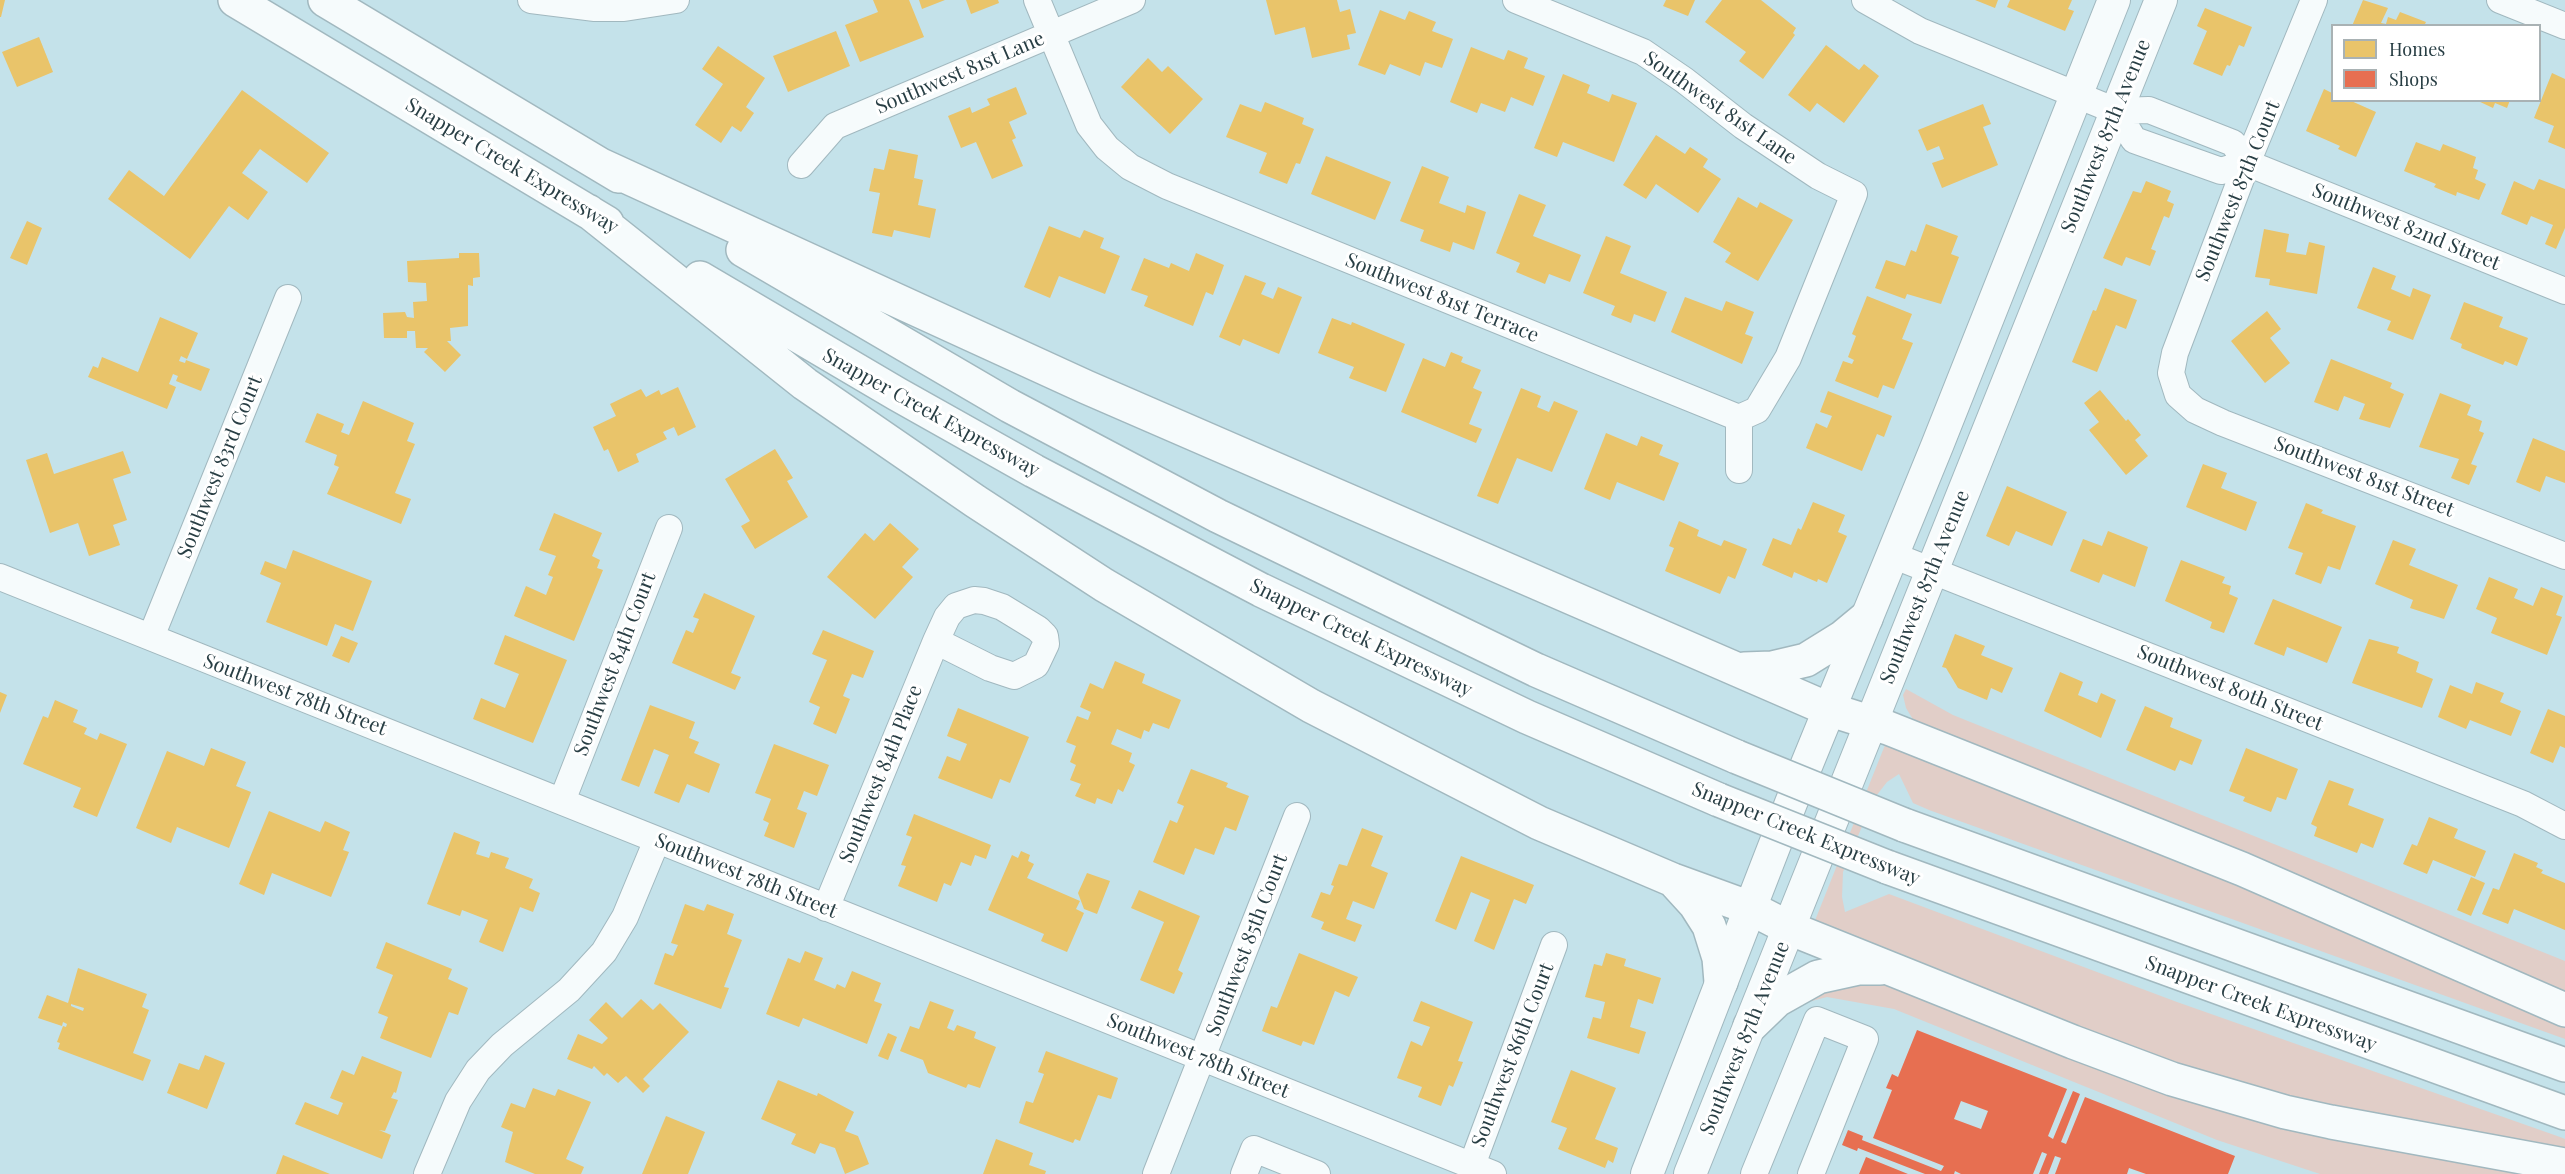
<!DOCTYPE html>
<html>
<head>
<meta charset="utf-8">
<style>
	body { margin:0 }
	#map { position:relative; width:2565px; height:1174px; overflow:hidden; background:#c4e2ea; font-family:"Playfair Display",serif }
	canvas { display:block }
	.legend { position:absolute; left:2331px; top:24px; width:210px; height:78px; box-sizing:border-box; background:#fff; border:2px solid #a9b2b4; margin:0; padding:8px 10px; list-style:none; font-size:18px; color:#283e44 }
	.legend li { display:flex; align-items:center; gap:12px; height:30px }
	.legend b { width:30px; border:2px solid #a9b2b4 }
</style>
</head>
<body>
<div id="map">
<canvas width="2565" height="1174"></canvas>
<ul class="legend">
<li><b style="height:16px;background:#e9c46a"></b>Homes</li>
<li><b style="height:16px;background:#e76f51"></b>Shops</li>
</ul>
</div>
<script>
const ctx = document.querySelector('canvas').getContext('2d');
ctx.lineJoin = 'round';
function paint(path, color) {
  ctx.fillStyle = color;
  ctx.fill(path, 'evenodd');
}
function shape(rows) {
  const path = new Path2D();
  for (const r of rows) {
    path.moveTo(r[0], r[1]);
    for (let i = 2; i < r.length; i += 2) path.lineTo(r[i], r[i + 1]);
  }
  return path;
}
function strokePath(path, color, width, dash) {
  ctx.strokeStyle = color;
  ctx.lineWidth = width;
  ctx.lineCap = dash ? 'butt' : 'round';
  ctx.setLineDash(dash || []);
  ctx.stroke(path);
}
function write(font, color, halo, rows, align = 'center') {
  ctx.font = font + ' "Playfair Display",serif';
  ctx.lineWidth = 6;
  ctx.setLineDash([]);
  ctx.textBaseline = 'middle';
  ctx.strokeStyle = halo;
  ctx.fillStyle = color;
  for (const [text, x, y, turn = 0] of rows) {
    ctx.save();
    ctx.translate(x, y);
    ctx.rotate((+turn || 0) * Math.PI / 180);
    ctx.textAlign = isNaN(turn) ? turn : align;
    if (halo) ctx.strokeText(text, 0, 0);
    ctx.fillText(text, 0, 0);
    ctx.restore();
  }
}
const green = shape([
	[1906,689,1953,715,2565,961,2565,997,1927,731,1914,721,1906,708,1903,695],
	[1885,745,2120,840,2225,876,2565,1025,2565,1039,1929,810,1913,803,1899,774,1887,782,1873,800,1843,872,1842,897,1845,912,1889,894,2177,1002,2560,1137,2565,1139,2565,1152,2374,1122,2206,1077,1814,923],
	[1873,979,2554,1174,2320,1174,2217,1140,1894,1009,1827,997,1808,1002,1805,990]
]);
const homes = shape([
	[0,0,5,0,1,17,0,17],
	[873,0,909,0,924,37,860,62,845,25,878,12],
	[919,0,945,0,922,9],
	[966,0,998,0,999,3,971,14],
	[1266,0,1337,0,1340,12,1350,9,1356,33,1347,35,1350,49,1312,58,1305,27,1275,35],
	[1666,0,1695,0,1688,16,1663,6],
	[1722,0,1761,0,1796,28,1793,33,1795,35,1763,79,1739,61,1746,52,1705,22],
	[1975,0,1998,0,1995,8],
	[2010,0,2072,0,2068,9,2074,11,2065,31,2007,7],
	[2363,0,2388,8,2381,23,2386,24,2388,17,2396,20,2400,12,2426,22,2424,26,2352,26],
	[2205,8,2252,27,2244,47,2239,45,2230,66,2227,65,2222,76,2193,64,2207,31,2197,26],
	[1380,10,1405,20,1409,11,1436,22,1432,31,1453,39,1442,68,1425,62,1420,76,1390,64,1385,75,1358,65],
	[836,31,850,66,788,92,773,56],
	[39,37,53,72,17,87,2,52],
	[1826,45,1859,70,1864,64,1879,76,1844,123,1817,103,1810,112,1788,95],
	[718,46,765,78,746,107,754,113,741,132,732,126,721,143,695,125,723,84,702,69],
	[1471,47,1504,60,1508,50,1528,58,1524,68,1545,76,1533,106,1511,97,1505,112,1481,103,1477,113,1450,102],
	[1148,58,1162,72,1168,66,1203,99,1170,134,1121,87],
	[2552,73,2565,79,2565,149,2548,142,2554,126,2534,118],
	[1563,74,1590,85,1587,93,1609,102,1612,94,1637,103,1614,162,1563,142,1557,157,1534,148],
	[1016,87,1027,114,1009,122,1016,138,1012,140,1023,166,992,179,976,142,961,148,948,116,970,107,972,113,990,105,987,99],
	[2324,89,2332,93,2332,100,2349,100,2376,112,2356,157,2338,149,2340,146,2306,131],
	[242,90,329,153,307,183,260,149,242,173,268,192,248,220,229,206,190,259,108,199,129,170,164,196],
	[2476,100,2510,100,2507,108,2495,103,2493,108],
	[1265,102,1304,118,1302,124,1314,129,1300,164,1296,163,1287,184,1259,173,1267,153,1226,137,1240,104,1261,112],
	[1983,104,1991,124,1983,127,1998,165,1942,188,1932,163,1944,159,1939,146,1927,151,1918,130],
	[1656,135,1685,154,1690,147,1708,159,1703,167,1721,179,1698,213,1656,184,1646,199,1623,185],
	[2416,142,2440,151,2443,144,2476,157,2473,168,2478,170,2475,179,2486,184,2479,200,2457,192,2456,196,2434,187,2436,184,2404,171],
	[889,149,918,155,914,178,923,180,918,205,936,209,930,238,894,230,892,237,872,233,880,193,869,191,874,168,884,170],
	[1326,156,1391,182,1375,220,1311,194],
	[1422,166,1449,177,1439,203,1465,213,1467,205,1486,212,1474,250,1453,242,1450,252,1420,241,1424,230,1400,221],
	[2539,179,2565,189,2565,228,2556,249,2545,244,2553,225,2531,216,2527,225,2501,214,2514,181,2534,190],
	[2146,181,2171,191,2167,201,2174,204,2169,218,2164,216,2151,249,2156,251,2150,266,2126,257,2122,266,2103,258,2133,191,2141,193],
	[1519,194,1546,205,1533,236,1581,255,1570,282,1549,274,1545,284,1516,272,1520,263,1496,253],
	[1738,197,1757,208,1760,202,1793,220,1758,281,1725,262,1731,253,1713,242],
	[27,221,42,228,27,265,10,258],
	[1926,224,1958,236,1951,254,1959,257,1941,304,1907,294,1905,299,1875,288,1886,260,1905,266,1911,250,1916,252],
	[1049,226,1080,238,1084,230,1104,238,1100,248,1120,256,1105,294,1059,276,1050,298,1024,287],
	[2264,229,2289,234,2286,252,2306,255,2309,242,2325,246,2317,294,2269,285,2270,279,2255,277],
	[1606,236,1631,246,1620,273,1667,292,1655,322,1634,314,1631,323,1611,315,1615,306,1583,293],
	[459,253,479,253,480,277,473,278,473,286,468,285,468,326,450,328,451,341,447,341,461,355,445,372,424,352,428,348,416,348,415,331,407,331,407,338,384,338,383,313,405,312,407,317,414,318,413,302,427,301,426,283,408,282,407,261,459,258],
	[1196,253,1224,265,1213,295,1206,292,1193,326,1144,306,1148,296,1131,290,1144,258,1169,268,1171,263,1189,271],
	[2373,267,2396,276,2391,289,2410,297,2413,288,2431,295,2413,340,2387,330,2391,321,2357,308],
	[1245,275,1266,283,1261,294,1273,299,1278,287,1302,297,1279,354,1243,339,1240,346,1219,337],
	[2105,288,2137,300,2126,329,2116,325,2097,372,2072,362,2093,310,2096,311],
	[1867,296,1912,314,1902,339,1913,343,1894,389,1883,385,1878,398,1835,381,1843,361,1852,364,1854,360,1848,357,1856,336,1852,334],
	[1685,297,1722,311,1726,301,1754,312,1745,334,1753,337,1742,364,1671,332],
	[2464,302,2503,317,2499,327,2528,338,2517,366,2505,361,2503,365,2461,348,2462,344,2450,339],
	[2267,311,2281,329,2270,338,2290,363,2265,383,2231,341],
	[160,317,198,333,187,359,181,356,179,361,185,363,186,360,210,369,201,391,176,381,178,376,173,374,169,384,176,387,167,409,88,377,93,366,98,368,102,357,138,372],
	[1332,318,1351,325,1352,322,1405,344,1386,392,1349,378,1354,367,1318,353],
	[1451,352,1463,357,1461,362,1481,370,1473,388,1482,392,1469,424,1482,429,1476,443,1401,412,1423,358,1445,367],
	[2331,359,2392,383,2390,388,2404,394,2390,428,2359,419,2365,404,2344,396,2338,411,2314,402],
	[678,387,696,427,678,436,674,427,663,432,667,439,636,454,639,462,618,472,608,449,604,451,593,427,616,416,610,404,641,389,646,397,659,390,661,395],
	[1521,388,1541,396,1537,407,1549,412,1554,401,1578,411,1552,472,1517,458,1498,504,1477,496],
	[2100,390,2126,421,2128,419,2141,435,2135,440,2148,456,2126,475,2089,430,2099,422,2084,403],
	[1828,391,1892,416,1884,437,1877,434,1862,471,1806,448,1816,423,1827,428,1832,416,1820,412],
	[2440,393,2471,405,2467,415,2482,421,2479,431,2484,433,2471,464,2477,466,2469,485,2451,478,2459,459,2419,447],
	[363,401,414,423,407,441,415,444,395,493,411,499,401,524,327,494,339,467,334,465,337,455,305,442,317,413,344,424,341,432,349,435],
	[1606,433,1637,446,1641,436,1663,445,1659,455,1679,463,1664,501,1617,482,1610,500,1584,489],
	[2533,438,2565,451,2565,483,2546,476,2540,492,2516,482],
	[775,449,793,478,787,481,808,517,755,549,741,526,750,521,725,479],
	[123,451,131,473,113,479,127,520,113,525,120,545,89,556,78,523,50,533,26,460,47,453,54,474],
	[2203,464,2227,473,2221,488,2257,502,2246,531,2186,507],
	[2007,486,2067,512,2052,546,2016,531,2009,546,1986,536],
	[1813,502,1845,515,1838,532,1847,536,1827,583,1818,579,1817,582,1794,572,1792,578,1762,565,1773,538,1791,545,1798,528,1801,530],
	[2306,503,2323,510,2321,513,2356,526,2340,570,2328,566,2321,584,2295,574,2303,553,2288,548],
	[554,513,602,533,592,556,600,560,597,568,603,570,574,641,514,616,526,586,546,595,553,577,548,575,556,556,539,550],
	[1679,521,1699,530,1697,536,1721,546,1724,540,1747,549,1735,579,1728,576,1720,594,1665,571,1674,548,1669,546],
	[890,523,919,549,902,567,913,577,875,619,827,577,865,533,874,541],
	[2108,531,2148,547,2135,587,2103,574,2099,583,2070,571,2083,539,2102,546],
	[2393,540,2416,549,2409,565,2458,585,2444,619,2410,608,2413,600,2375,584],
	[293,550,372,581,353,631,335,624,327,646,266,622,281,583,260,574,265,561,286,569],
	[2181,560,2225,577,2222,583,2231,586,2229,594,2238,598,2224,633,2210,628,2212,622,2165,601],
	[2489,577,2518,589,2514,598,2533,606,2541,587,2563,596,2556,615,2562,617,2547,655,2491,633,2497,618,2476,609],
	[704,593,755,616,731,673,741,677,735,690,672,663,686,630,693,633,699,619,693,617],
	[2273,599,2342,627,2327,663,2287,647,2284,656,2254,644],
	[823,630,874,651,863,678,852,674,843,696,850,699,836,734,813,724,820,707,809,702,827,660,812,654],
	[1955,634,1985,646,1981,655,2013,668,2002,693,1991,688,1987,700,1958,688,1946,668,1942,667],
	[505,635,567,660,533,743,473,719,481,698,505,708,519,674,494,664],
	[341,636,358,643,349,663,332,656],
	[2369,639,2399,647,2397,653,2419,662,2416,672,2433,679,2422,708,2352,683],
	[1115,661,1145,674,1142,683,1181,700,1169,729,1153,723,1149,732,1144,730,1141,739,1117,729,1111,744,1132,753,1129,762,1135,765,1123,792,1118,789,1112,804,1097,798,1095,804,1075,796,1081,784,1070,780,1076,765,1070,762,1076,746,1066,742,1077,716,1088,720,1091,712,1080,707,1090,683,1103,689],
	[2060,672,2083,682,2078,695,2097,703,2101,693,2116,700,2101,738,2044,711],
	[2476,682,2504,693,2500,702,2521,711,2511,736,2470,720,2466,729,2438,717,2450,685,2472,694],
	[0,692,7,695,0,713],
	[55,700,78,710,73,722,87,728,84,734,97,740,100,733,127,744,97,817,73,807,81,788,23,764,43,716,48,718],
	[650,705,695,722,689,738,699,742,694,753,720,764,709,793,687,784,679,803,654,793,669,755,654,749,639,787,621,780],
	[2145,706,2173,718,2170,727,2202,740,2192,765,2180,760,2175,771,2126,750],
	[958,708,1029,737,1010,783,1000,779,992,799,938,778,947,756,960,761,967,744,947,736],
	[2548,709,2565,716,2565,748,2560,746,2553,763,2530,753],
	[774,744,829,765,817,796,804,791,797,809,807,813,794,848,764,836,769,823,763,820,771,799,755,793],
	[211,748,246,762,236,786,251,792,229,848,177,827,171,843,136,828,167,751,204,766],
	[2246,748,2298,769,2286,800,2277,797,2271,812,2243,801,2245,797,2229,791],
	[1191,769,1228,783,1226,787,1249,796,1236,831,1225,827,1214,855,1195,848,1184,875,1153,862,1170,820,1177,823,1184,806,1177,803],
	[2329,780,2354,789,2348,805,2384,819,2373,848,2361,843,2357,853,2314,836,2317,827,2311,824],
	[269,811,320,832,325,821,350,832,343,850,349,852,331,897,272,873,264,895,239,884],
	[914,814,991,845,986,859,975,855,971,866,961,862,951,886,944,883,937,902,898,886,906,866,901,865,912,837,906,835],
	[2429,817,2458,829,2454,838,2486,851,2475,877,2433,860,2427,874,2403,864,2412,844,2417,846],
	[1362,828,1383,836,1371,866,1388,873,1374,909,1353,901,1346,919,1362,925,1355,942,1321,929,1324,922,1311,917,1321,892,1330,895,1334,886,1331,885,1339,864,1347,866],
	[454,832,480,842,476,854,489,858,491,852,509,858,505,868,533,879,529,888,540,893,533,912,520,907,503,952,479,942,488,920,462,910,460,916,427,904],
	[1021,851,1030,855,1028,861,1034,864,1027,878,1080,901,1076,909,1084,913,1067,952,1041,941,1044,934,988,910,1012,855,1018,858],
	[2514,853,2538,863,2536,867,2543,870,2541,873,2565,883,2565,930,2514,909,2508,924,2482,914,2493,888,2499,890],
	[1461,856,1534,885,1526,904,1514,899,1494,950,1474,941,1490,900,1471,892,1456,930,1435,921],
	[1087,873,1110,881,1097,914,1084,909,1078,893],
	[2471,877,2485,883,2471,916,2457,910],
	[1139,890,1200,916,1178,970,1183,973,1174,994,1140,980,1164,922,1131,908],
	[685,904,704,911,707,904,734,914,727,934,742,940,724,987,729,988,721,1009,654,984,665,953,673,956,678,945,671,943],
	[386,942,452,969,448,979,468,988,458,1015,449,1012,431,1058,380,1038,388,1017,378,1013,393,975,376,968],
	[805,951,823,958,814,980,835,989,837,984,845,988,852,971,881,983,874,1001,882,1004,867,1044,803,1018,799,1027,766,1014,788,958,800,963],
	[1299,953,1358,977,1349,997,1335,991,1314,1045,1303,1041,1301,1046,1262,1031,1271,1006,1277,1008],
	[1606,953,1626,959,1624,966,1661,978,1653,1004,1638,999,1630,1027,1646,1032,1639,1054,1587,1038,1593,1017,1601,1019,1605,1002,1585,997,1594,964,1602,966],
	[78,968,147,994,142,1007,149,1010,133,1053,151,1060,143,1081,58,1049,60,1043,57,1042,63,1026,66,1027,67,1024,63,1022,62,1026,38,1018,47,995,68,1003],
	[71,1004,84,1008,83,1011,71,1006],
	[641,999,653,1010,660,1003,689,1032,643,1079,650,1086,643,1093,626,1076,618,1083,607,1073,604,1076,594,1066,592,1069,567,1059,578,1034,602,1044,608,1038,589,1020,606,1002,622,1018],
	[930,1001,954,1010,947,1028,954,1031,957,1025,976,1032,974,1038,996,1047,980,1088,968,1084,966,1088,928,1073,923,1060,900,1051,910,1026,919,1029],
	[1421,1001,1473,1022,1458,1061,1463,1062,1453,1087,1449,1085,1441,1106,1418,1097,1422,1087,1397,1078,1411,1041,1422,1046,1430,1027,1413,1021],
	[888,1033,897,1037,888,1060,878,1056],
	[1046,1051,1118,1078,1111,1099,1098,1095,1080,1141,1075,1139,1073,1143,1019,1123,1026,1101,1033,1103,1044,1074,1038,1072],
	[205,1055,225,1063,207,1109,167,1093,179,1063,199,1070],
	[362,1056,402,1072,396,1093,394,1092,391,1098,398,1100,385,1131,379,1130,391,1135,382,1159,295,1124,305,1102,338,1115,343,1103,330,1098,342,1070,354,1075],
	[1571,1070,1616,1088,1595,1139,1618,1148,1613,1163,1608,1160,1605,1168,1558,1149,1567,1128,1551,1122],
	[778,1080,817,1096,818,1093,854,1112,845,1131,858,1136,869,1164,845,1174,835,1148,820,1143,815,1154,791,1144,796,1134,761,1119],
	[533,1088,555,1096,558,1089,591,1102,566,1159,584,1167,581,1174,535,1174,505,1162,513,1132,501,1127,511,1103,525,1108],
	[666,1116,705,1132,688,1174,642,1174],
	[996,1139,1033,1153,1029,1165,1046,1171,1045,1174,983,1174],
	[283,1155,330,1174,276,1174]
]);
const shops = shape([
	[1917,1030,2067,1089,2048,1136,2053,1139,2073,1091,2080,1094,2061,1142,2066,1144,2085,1097,2235,1156,2228,1174,2146,1174,2129,1168,2127,1174,2055,1174,2061,1158,2055,1156,2048,1174,2039,1174,2047,1154,2042,1152,2033,1174,1961,1174,1955,1171,1954,1174,1925,1174,1858,1148,1857,1151,1842,1145,1848,1130,1863,1136,1862,1140,1941,1171,1944,1166,1873,1138,1892,1090,1886,1088,1892,1074,1898,1077],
	[1961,1101,1988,1111,1981,1129,1954,1119],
	[1866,1157,1908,1174,1859,1174]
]);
const minor = shape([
	[531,0,595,8,624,8,676,0],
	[1037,0,1089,125,1107,148,1130,167,1167,186,1739,418],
	[1516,0,1643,52,1684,80,1743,126,1818,176,1854,194,1788,358,1757,410,1739,418],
	[1865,0,1920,31,2116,111,2149,110,2233,143,2247,163,2565,291],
	[2314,0,2247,163,2175,353,2171,373,2178,395,2195,410,2223,423,2565,556],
	[2500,0,2565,26],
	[2116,111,2134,140,2221,171,2247,163],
	[801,165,835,126,1132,0],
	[1739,470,1739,418],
	[1892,555,2523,804,2565,826],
	[0,577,1493,1174],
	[151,637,288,298],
	[562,801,669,528],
	[826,908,936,641,990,668,1014,676,1036,665,1046,644,1045,636,1038,629,1002,607,984,601,974,600,956,606,947,617,936,641],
	[1472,1165,1554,945],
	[427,1174,458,1101,478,1070,502,1045,569,990,604,952,625,917,657,840],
	[1156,1174,1297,816],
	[1244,1174,1254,1149,1317,1174],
	[1754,1174,1817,1020,1865,1039,1811,1174]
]);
const major = shape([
	[1647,1174,1791,803,1937,446,2114,0],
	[1690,1174,2161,0]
]);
const highway = shape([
	[235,0,607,223],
	[325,0,619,176],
	[601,165,1086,387,1828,709,1888,728,2242,869,2565,1010],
	[588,211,805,384,975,501,1104,585,1311,706,1539,823,1673,880,1750,908,1789,928,2073,1042,2172,1079,2285,1112,2331,1122,2565,1165],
	[743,250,1010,406,1218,516,1536,670,1737,757],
	[700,278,897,394,1034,471,1261,590,1527,717,1719,800],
	[1744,669,1772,668,1806,660,1843,637,1866,618],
	[1904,825,2565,1065],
	[1887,867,2565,1113],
	[1674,881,1695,904,1709,926,1719,958,1721,982],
	[1750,1026,1777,1000,1818,977,1859,968,1880,968]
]);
const highwayBridge = shape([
	[1737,757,1904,825],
	[1719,800,1887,867]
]);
const streetNames = [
	["Southwest 81st Lane",960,73,-23],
	["Southwest 81st Lane",1720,108,35],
	["Southwest 87th Avenue",2106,136,-68],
	["Snapper Creek Expressway",512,166,31],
	["Southwest 87th Court",2238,191,-68],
	["Southwest 82nd Street",2406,227,22],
	["Southwest 81st Terrace",1442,298,22],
	["Snapper Creek Expressway",931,413,29],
	["Southwest 83rd Court",220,467,-68],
	["Southwest 81st Street",2364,477,21],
	["Southwest 87th Avenue",1925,587,-68],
	["Snapper Creek Expressway",1361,638,26],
	["Southwest 84th Court",615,664,-69],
	["Southwest 80th Street",2230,688,22],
	["Southwest 78th Street",295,695,21],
	["Southwest 84th Place",881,774,-68],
	["Snapper Creek Expressway",1806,834,22],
	["Southwest 78th Street",746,876,22],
	["Southwest 85th Court",1247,945,-69],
	["Snapper Creek Expressway",2261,1004,20],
	["Southwest 87th Avenue",1745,1038,-68],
	["Southwest 86th Court",1513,1055,-69],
	["Southwest 78th Street",1198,1056,22]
];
paint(green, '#e1cec8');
paint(homes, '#e9c46a');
paint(shops, '#e76f51');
strokePath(minor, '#a1b8bf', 28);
strokePath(major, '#a1b8bf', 34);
strokePath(highway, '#a1b8bf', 36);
strokePath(minor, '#f6fbfc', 26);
strokePath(major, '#f6fbfc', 32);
strokePath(highway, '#f6fbfc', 33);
strokePath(highwayBridge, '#a1b8bf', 36, []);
strokePath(highwayBridge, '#f6fbfc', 33);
write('20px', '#283e44', '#fff', streetNames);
</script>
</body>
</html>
